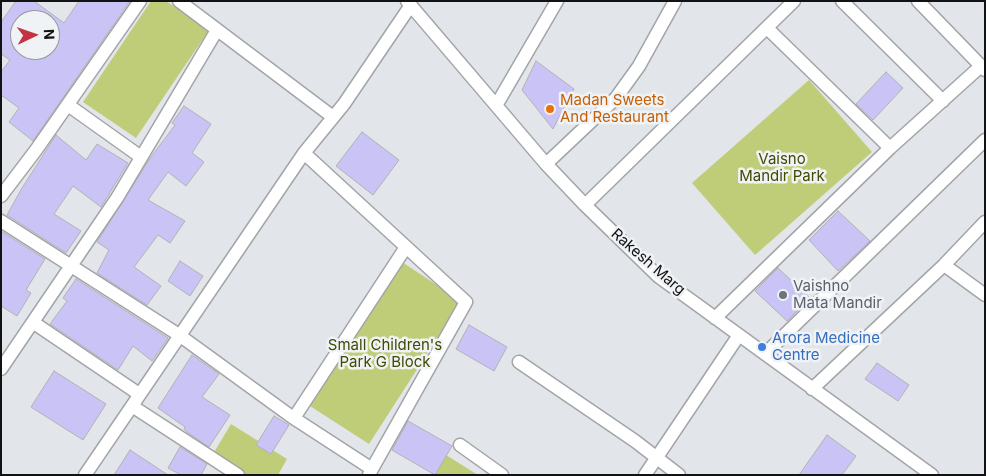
<!DOCTYPE html>
<html>
<head>
<meta charset="utf-8">
<style>
	body { margin:0 }
	#map { position:relative; width:986px; height:476px; overflow:hidden; background:#e2e5e9; font-family:Inter,sans-serif }
	canvas { display:block }
	.frame { position:absolute; inset:0; border:2px solid #111213; pointer-events:none }
	.north { position:absolute; left:10px; top:10px; width:50px; height:50px; box-sizing:border-box; background:#f0f3f6; border:1px solid #97999b; border-radius:50%; rotate:87deg; font-size:14px; font-weight:700; line-height:20px; text-align:center; color:#111213 }
	.north::after { content:''; display:block; margin:auto; width:18px; height:22px; background:#c43344; clip-path:polygon(50% 0,100% 100%,50% 72%,0 100%) }
</style>
</head>
<body>
<div id="map">
<canvas width="986" height="476"></canvas>
<div class="frame"></div>
<div class="north">N</div>
</div>
<script>
const ctx = document.querySelector('canvas').getContext('2d');
ctx.lineJoin = 'round';
function paint(path, color) {
  ctx.fillStyle = color;
  ctx.fill(path, 'evenodd');
}
function shape(rows) {
  const path = new Path2D();
  for (const r of rows) {
    path.moveTo(r[0], r[1]);
    for (let i = 2; i < r.length; i += 2) path.lineTo(r[i], r[i + 1]);
  }
  return path;
}
function strokePath(path, color, width, dash) {
  ctx.strokeStyle = color;
  ctx.lineWidth = width;
  ctx.lineCap = dash ? 'butt' : 'round';
  ctx.setLineDash(dash || []);
  ctx.stroke(path);
}
function write(font, color, halo, rows, align = 'center') {
  ctx.font = font + ' Inter,sans-serif';
  ctx.lineWidth = 5;
  ctx.setLineDash([]);
  ctx.textBaseline = 'middle';
  ctx.strokeStyle = halo;
  ctx.fillStyle = color;
  for (const [text, x, y, turn = 0] of rows) {
    ctx.save();
    ctx.translate(x, y);
    ctx.rotate((+turn || 0) * Math.PI / 180);
    ctx.textAlign = isNaN(turn) ? turn : align;
    if (halo) ctx.strokeText(text, 0, 0);
    ctx.fillText(text, 0, 0);
    ctx.restore();
  }
}
const green = shape([
	[151,1,166,1,209,30,136,138,83,102],
	[809,80,872,152,755,255,692,183],
	[402,262,461,301,369,444,310,406],
	[231,424,287,459,278,475,246,475,213,454],
	[446,455,478,475,434,475]
]);
const building = shape([
	[16,1,34,1,64,23,79,1,130,1,33,141,9,122,19,108,1,95,1,72,10,60,1,54,1,22,16,1],
	[20,20,50,20,50,50,20,50,20,20],
	[536,61,574,89,553,129,522,90,536,61],
	[886,72,903,88,873,120,856,104,886,72],
	[184,106,211,124,192,153,204,162,186,186,168,172,148,200,185,221,170,243,158,235,134,267,161,286,147,305,97,273,109,250,97,242,151,157,175,125,172,123,184,106],
	[362,132,399,160,373,195,336,166,362,132],
	[56,135,86,160,97,144,128,163,101,207,73,186,54,214,81,231,66,253,7,215,22,188,56,135],
	[838,211,870,241,838,271,809,240,838,211],
	[1,231,45,259,26,290,31,293,17,316,1,306,1,231],
	[180,261,203,276,190,296,168,281,180,261],
	[778,268,810,298,787,321,755,291,778,268],
	[76,279,168,338,152,361,133,346,118,370,50,324,67,301,63,298,76,279],
	[469,325,507,347,494,371,456,349,469,325],
	[192,355,219,374,202,397,230,415,209,447,187,432,184,429,185,427,158,408,192,355],
	[877,363,909,385,898,401,865,379,877,363],
	[54,371,106,404,83,440,31,407,54,371],
	[274,416,289,425,271,454,256,445,274,416],
	[408,421,452,446,435,475,392,450,408,421],
	[827,435,856,456,842,475,799,475,827,435],
	[180,447,207,464,201,475,181,475,168,468,180,447],
	[130,450,168,475,114,475,130,450]
]);
const street = shape([
	[179,1,333,117],
	[407,1,546,164,585,205,659,277,932,475],
	[842,1,943,101],
	[918,1,985,70],
	[767,28,890,148],
	[497,104,557,1],
	[68,105,141,157],
	[304,153,466,302,372,469],
	[546,164,616,98,639,66,675,1],
	[1,196,36,150,140,1],
	[585,205,794,1],
	[1,221,179,335,292,417,372,469,369,475],
	[944,265,985,295],
	[715,318,890,148,981,66],
	[34,323,139,394],
	[765,354,985,140],
	[519,362,635,441,679,475],
	[1,369,117,198,217,30],
	[812,389,944,265,985,222],
	[132,406,238,475],
	[294,418,406,247],
	[460,445,502,475],
	[85,475,304,153,344,104,411,5],
	[645,475,739,335]
]);
const markers = [
	[550,109,5,"#e8710a"],
	[783,295,5,"#6b7280"],
	[762,347,5,"#3f7fe0"]
];
const foodNames = [
	["Madan Sweets",560,100],
	["And Restaurant",560,117]
];
const parkNames = [
	["Vaisno",782,159],
	["Mandir Park",782,176],
	["Small Children's",385,345],
	["Park G Block",385,362]
];
const streetNames = [
	["Rakesh Marg",648,262,41]
];
const worshipNames = [
	["Vaishno",793,286],
	["Mata Mandir",793,303]
];
const shopNames = [
	["Arora Medicine",772,338],
	["Centre",772,355]
];
paint(green, '#bfcd78');
paint(building, '#cac3f5');
strokePath(building, '#b1b1b5', 1);
strokePath(street, '#a2a5a8', 15);
strokePath(street, '#fff', 12);
for (const [x, y, r, color] of markers) {
  const dot = new Path2D();
  dot.arc(x, y, r, 0, 2 * Math.PI);
  ctx.fillStyle = color;
  ctx.fill(dot);
  strokePath(dot, '#f0f3f6', 2);
}
write('15px', '#c56008', '#f0f3f6', foodNames, 'left');
write('15px', '#424a02', '#f0f3f6', parkNames);
write('15px', '#111213', '#f0f3f6', streetNames);
write('15px', '#5b616d', '#f0f3f6', worshipNames, 'left');
write('15px', '#366cbe', '#f0f3f6', shopNames, 'left');
</script>
</body>
</html>
